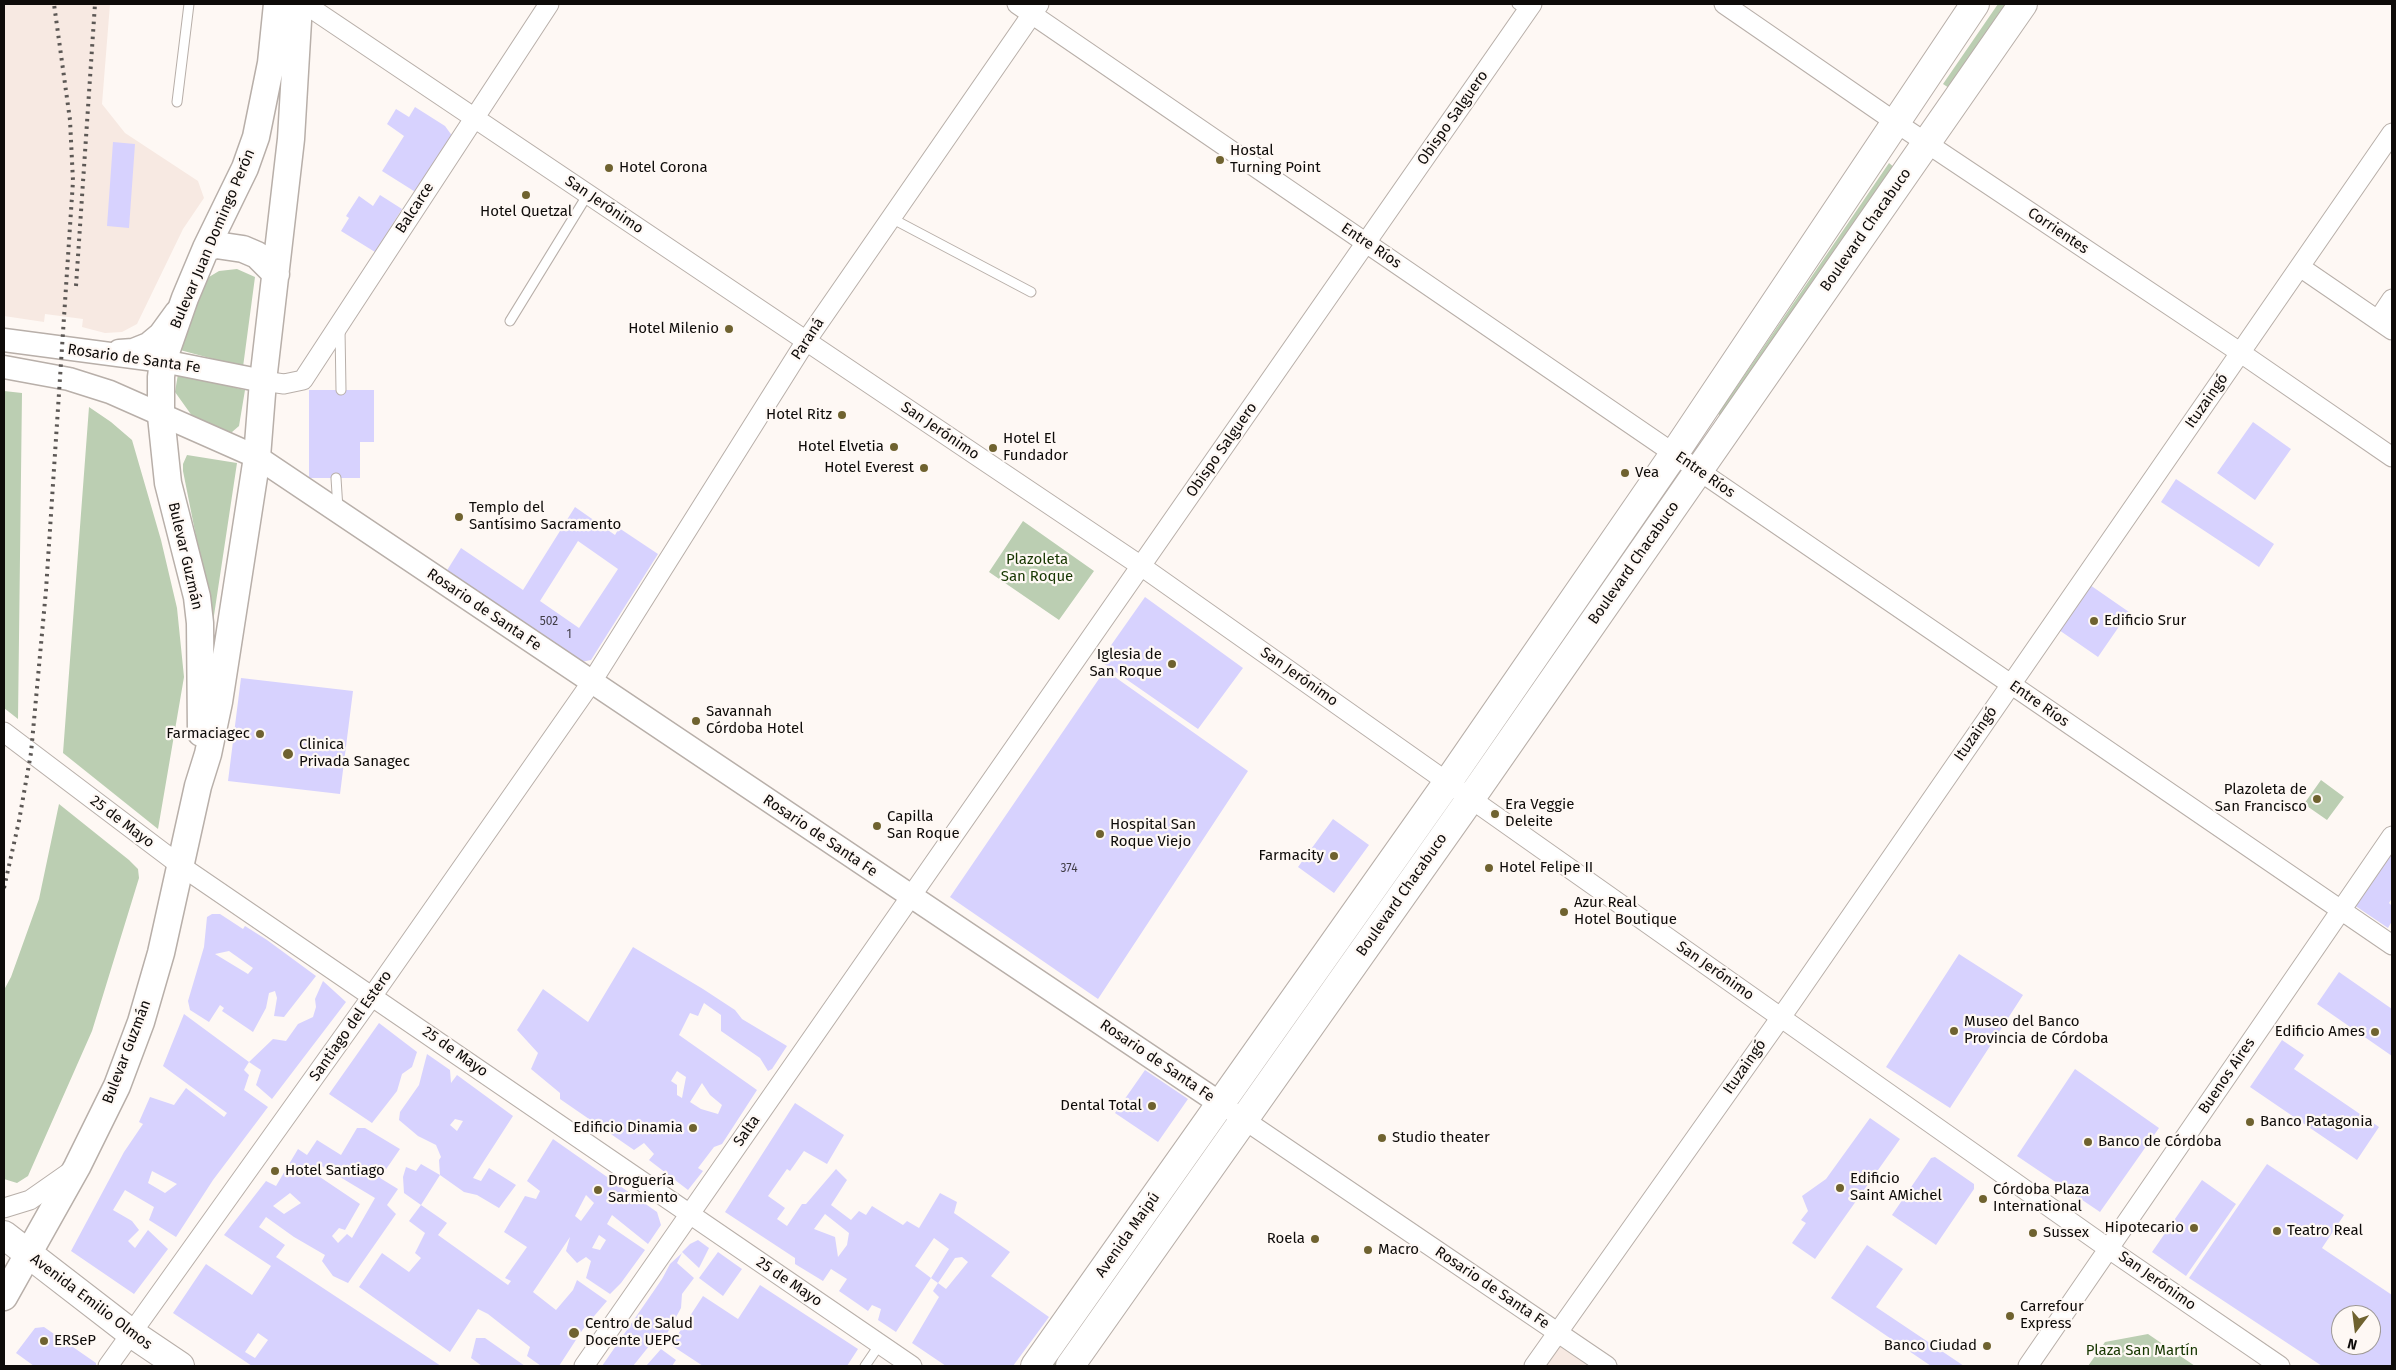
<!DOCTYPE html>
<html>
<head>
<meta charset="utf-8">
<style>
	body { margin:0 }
	#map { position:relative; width:2396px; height:1370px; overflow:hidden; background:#fef8f4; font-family:"Fira Sans",sans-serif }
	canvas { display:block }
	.frame { position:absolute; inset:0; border:5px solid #0e0b09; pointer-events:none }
	.north { position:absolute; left:2331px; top:1305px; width:50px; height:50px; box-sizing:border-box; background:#fef8f4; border:1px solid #9e9996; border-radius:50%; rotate:195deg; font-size:14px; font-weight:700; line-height:20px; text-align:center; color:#0e0b09 }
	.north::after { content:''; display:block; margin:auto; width:18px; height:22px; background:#6f622f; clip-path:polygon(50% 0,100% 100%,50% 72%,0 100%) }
</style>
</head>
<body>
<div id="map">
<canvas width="2396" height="1370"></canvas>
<div class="frame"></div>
<div class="north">N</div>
</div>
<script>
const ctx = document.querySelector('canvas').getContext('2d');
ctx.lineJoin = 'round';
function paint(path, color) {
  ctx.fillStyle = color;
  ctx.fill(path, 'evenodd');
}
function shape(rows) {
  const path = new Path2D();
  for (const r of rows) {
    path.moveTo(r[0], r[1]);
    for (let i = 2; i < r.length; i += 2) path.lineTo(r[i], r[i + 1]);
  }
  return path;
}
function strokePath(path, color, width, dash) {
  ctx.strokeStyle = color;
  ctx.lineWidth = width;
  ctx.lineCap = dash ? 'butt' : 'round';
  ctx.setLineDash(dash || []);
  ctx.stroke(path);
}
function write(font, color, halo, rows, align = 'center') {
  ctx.font = font + ' "Fira Sans",sans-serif';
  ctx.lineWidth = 4.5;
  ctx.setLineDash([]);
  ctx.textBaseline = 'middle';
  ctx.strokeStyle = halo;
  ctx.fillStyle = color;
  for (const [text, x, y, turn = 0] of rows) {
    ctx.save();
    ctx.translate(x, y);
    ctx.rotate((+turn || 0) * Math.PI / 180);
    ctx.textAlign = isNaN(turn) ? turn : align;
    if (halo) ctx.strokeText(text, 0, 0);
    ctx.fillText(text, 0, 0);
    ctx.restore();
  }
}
const built = shape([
	[4,4,110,4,102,104,125,133,198,181,204,198,183,229,137,324,122,332,105,333,82,327,83,319,45,314,44,322,4,316],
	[1557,1333,1607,1366,1534,1366]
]);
const green = shape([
	[1998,4,2006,4,1949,88,1943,84],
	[1889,163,1895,168,1724,418,1718,414],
	[237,269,255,277,243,367,180,350,204,280,219,271],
	[178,374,245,390,239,426,232,432,212,431,195,420,175,392],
	[4,391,22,393,18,719,4,708],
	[89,407,111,422,132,440,161,540,177,608,184,677,158,829,63,753],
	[187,455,237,463,213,622,183,471,183,464],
	[1665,488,1671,492,1500,743,1494,739],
	[1023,521,1094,571,1059,620,989,572],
	[2321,780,2344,797,2327,820,2304,804],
	[59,804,129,860,138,869,139,878,92,1031,28,1176,17,1183,4,1179,4,990,11,977,39,899],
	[1201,1146,1206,1150,1059,1366,1050,1366],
	[2148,1334,2195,1366,2088,1366,2105,1342]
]);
const building = shape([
	[415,107,445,126,453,137,417,193,382,171,404,136,387,124,396,109,409,117],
	[113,142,135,144,129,228,107,226],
	[380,195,402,209,375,252,341,231,349,218,346,216,359,196,373,206],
	[309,390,374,390,374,442,360,442,360,478,309,478],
	[2253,422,2291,449,2255,500,2217,473],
	[2176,479,2274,544,2259,567,2161,502],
	[575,507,615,535,619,528,658,554,591,660,581,662,446,572,461,548,523,590],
	[578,541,618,569,579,628,540,601],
	[2090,585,2129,612,2098,657,2059,630],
	[1145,597,1243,668,1198,729,1100,661],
	[1105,670,1248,771,1098,999,950,897],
	[241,678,353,691,340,794,228,781],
	[1333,819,1369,845,1334,893,1298,867],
	[2392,849,2392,898,2389,903,2392,906,2392,921,2388,928,2354,905],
	[212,914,220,914,243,929,245,926,267,940,316,976,284,1017,274,1016,277,998,275,991,269,993,266,1008,253,1032,222,1011,224,1008,220,1005,209,1022,190,1010,188,1001,204,947,207,917],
	[229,951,253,968,248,974,215,954],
	[633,947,703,989,735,1010,742,1019,787,1046,772,1069,768,1071,760,1058,721,1031,721,1015,704,1003,698,1016,690,1013,679,1035,757,1090,722,1144,714,1147,698,1168,703,1171,688,1190,649,1160,654,1154,644,1143,634,1150,560,1099,560,1093,531,1069,538,1053,517,1030,543,989,588,1022],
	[677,1071,686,1077,682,1098,677,1095,677,1085,671,1081],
	[702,1083,710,1095,722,1105,718,1114,701,1109,690,1102],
	[1959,954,2023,995,1950,1108,1886,1067],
	[2339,972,2392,1009,2392,1056,2317,1004],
	[323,981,346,1002,272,1099,256,1085,261,1070,249,1062,273,1039,286,1041,298,1024,313,1017,316,1007,315,999],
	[184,1014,249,1062,244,1070,249,1075,244,1090,268,1107,213,1180,176,1237,149,1220,154,1207,125,1190,113,1210,132,1221,139,1230,128,1241,135,1248,148,1230,168,1249,134,1294,71,1251,124,1152,143,1124,139,1122,150,1097,174,1105,186,1088,224,1117,227,1113,163,1066],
	[152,1171,177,1184,165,1193,148,1183],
	[379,1023,417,1052,412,1067,402,1074,397,1091,372,1123,329,1094],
	[2282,1040,2304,1055,2294,1069,2379,1127,2357,1160,2250,1087],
	[427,1054,450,1070,451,1083,457,1075,513,1116,473,1178,481,1181,489,1168,516,1185,499,1208,477,1195,464,1192,440,1175,421,1205,404,1193,403,1177,406,1167,416,1171,421,1164,440,1175,439,1160,441,1157,436,1145,418,1136,399,1120,400,1112,419,1085],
	[455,1119,463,1121,457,1131,450,1125],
	[2075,1069,2159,1128,2100,1212,2017,1156],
	[1145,1070,1188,1099,1158,1142,1115,1113],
	[795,1103,844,1135,827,1164,804,1151,790,1171,787,1169,768,1196,785,1208,777,1219,787,1226,802,1204,806,1204,836,1169,847,1180,831,1205,851,1220,859,1211,866,1215,872,1206,903,1225,907,1221,919,1228,940,1193,957,1202,954,1213,1010,1252,991,1276,1049,1317,1013,1366,946,1366,912,1343,939,1297,933,1291,938,1283,931,1278,949,1249,934,1238,915,1266,931,1278,896,1332,878,1320,881,1309,872,1305,868,1311,839,1291,847,1279,831,1269,823,1281,795,1264,795,1258,725,1212],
	[825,1214,849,1233,847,1245,838,1257,835,1237,814,1229],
	[962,1257,968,1262,946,1289,938,1283,955,1258],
	[1870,1118,1900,1139,1815,1259,1792,1243,1806,1223,1801,1220,1808,1211,1802,1196,1826,1179],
	[357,1128,365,1128,400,1149,380,1178,398,1189,387,1205,396,1214,348,1283,333,1276,322,1261,325,1255,294,1237,266,1217,259,1227,285,1245,276,1257,441,1366,252,1366,173,1313,206,1264,252,1295,271,1266,224,1235,266,1181,276,1186,298,1149,307,1155,317,1140,341,1155],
	[320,1165,375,1198,352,1238,347,1234,338,1243,332,1236,339,1228,345,1230,360,1204,314,1173],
	[290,1193,301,1203,284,1214,273,1206],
	[258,1333,268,1340,255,1358,245,1352],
	[553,1139,657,1212,661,1225,648,1244,612,1215,607,1224,645,1250,621,1283,610,1294,586,1278,591,1261,586,1257,577,1263,566,1251,570,1237,533,1292,556,1310,573,1290,577,1280,607,1301,583,1329,559,1366,541,1366,527,1356,530,1347,488,1314,478,1309,450,1352,359,1287,382,1253,409,1272,421,1258,415,1253,425,1233,409,1221,421,1205,447,1223,438,1235,508,1285,511,1281,505,1278,527,1247,504,1232,525,1196,536,1199,540,1191,527,1181],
	[586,1195,594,1203,581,1221,575,1216],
	[599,1235,606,1240,600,1250,592,1248],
	[1935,1157,1974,1184,1974,1189,1936,1245,1892,1215,1931,1158],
	[2267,1164,2344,1215,2322,1248,2392,1295,2392,1366,2322,1366,2189,1278],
	[2341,1315,2371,1315,2371,1345,2341,1345],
	[2202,1180,2236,1204,2186,1276,2152,1252],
	[698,1240,709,1248,699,1268,682,1252,690,1244],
	[1867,1245,1903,1269,1876,1307,1964,1366,1931,1366,1831,1298],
	[718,1252,742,1269,723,1296,699,1278],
	[682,1253,677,1263,694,1278,682,1294,681,1308,664,1339,658,1335,633,1366,602,1366,662,1279,670,1264],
	[760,1285,858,1349,847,1366,703,1366,671,1345,703,1296,738,1319],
	[44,1327,96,1363,96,1366,34,1366,16,1353,35,1328],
	[476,1338,485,1338,525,1366,482,1366,471,1358],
	[661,1349,676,1360,672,1366,646,1366]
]);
const service = shape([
	[1517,4,1527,11],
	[177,102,189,4],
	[891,218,1031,292],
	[510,321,588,194],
	[340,330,341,390],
	[336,478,338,509],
	[865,1366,880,1344]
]);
const minor = shape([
	[305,4,1141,566,2109,1249,2280,1366],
	[1017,4,2392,945],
	[1724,4,1901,126,2241,353,2392,457],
	[2300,267,2392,330],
	[2378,320,2392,299],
	[263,381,284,384,303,380,549,4],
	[4,732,181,866,912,1366],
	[1221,1104,1607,1366],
	[4,1208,30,1200,70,1172],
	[108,1366,373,995,591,683,806,341,1039,4],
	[584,1366,1532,4],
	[1534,1366,1791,1003,2392,133],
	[2028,1366,2392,836]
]);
const tertiary = shape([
	[4,340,163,361,263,381],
	[119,351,133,350,148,344,160,334,176,312],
	[4,367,69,379,110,392,257,457,1221,1104]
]);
const secondary = shape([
	[206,248,216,245,243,249,257,255,276,274],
	[201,733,200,623,197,597,168,483,161,416,161,377,163,361,185,298,206,248,245,168,256,137,271,63,277,4],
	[4,1297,77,1167,117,1086,141,1022,161,953,198,786,208,754,219,702,257,457,263,381,291,139,299,4]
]);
const primary = shape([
	[4,1235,131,1333,180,1366],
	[1035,1366,1452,776,1674,454,1975,4],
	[1070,1366,1478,788,2023,4]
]);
const rail = shape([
	[76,286,95,4],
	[4,888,19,821,31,753,46,590,73,181,70,120,54,4]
]);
const markers = [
	[1220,160,5,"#6f622f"],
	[609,168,5,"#6f622f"],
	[526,195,5,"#6f622f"],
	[729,329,5,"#6f622f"],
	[842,415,5,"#6f622f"],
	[894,447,5,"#6f622f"],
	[993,448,5,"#6f622f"],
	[924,468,5,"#6f622f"],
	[1625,473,5,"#6f622f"],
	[459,517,5,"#6f622f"],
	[2094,621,5,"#6f622f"],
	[1172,664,5,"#6f622f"],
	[696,721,5,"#6f622f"],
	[260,734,5,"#6f622f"],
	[288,754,6,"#6f622f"],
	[2317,799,5,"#6f622f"],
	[1495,814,5,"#6f622f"],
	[877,826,5,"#6f622f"],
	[1100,834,5,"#6f622f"],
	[1334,856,5,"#6f622f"],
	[1489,868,5,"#6f622f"],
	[1564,912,5,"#6f622f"],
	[1954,1031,5,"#6f622f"],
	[2375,1032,5,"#6f622f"],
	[1152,1106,5,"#6f622f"],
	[2250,1122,5,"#6f622f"],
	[693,1128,5,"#6f622f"],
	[1382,1138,5,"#6f622f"],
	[2088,1142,5,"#6f622f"],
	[275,1171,5,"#6f622f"],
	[1840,1188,5,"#6f622f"],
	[598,1190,5,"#6f622f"],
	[1983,1199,5,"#6f622f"],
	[2194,1228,5,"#6f622f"],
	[2277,1231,5,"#6f622f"],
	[2033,1233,5,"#6f622f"],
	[1315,1239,5,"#6f622f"],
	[1368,1250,5,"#6f622f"],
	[2010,1316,5,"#6f622f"],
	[574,1333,6,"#6f622f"],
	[44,1341,5,"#6f622f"],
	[1987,1346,5,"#6f622f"]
];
const numberNames = [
	["502",549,622],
	["1",569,635],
	["374",1069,869]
];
const streetNames = [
	["Obispo Salguero",1453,118,-55],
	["San Jerónimo",604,205,34],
	["Balcarce",415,208,-57],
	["Boulevard Chacabuco",1866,230,-55],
	["Corrientes",2058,231,34],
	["Bulevar Juan Domingo Perón",213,239,-67],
	["Entre Ríos",1371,246,34],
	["Paraná",808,339,-57],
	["Rosario de Santa Fe",134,359,8],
	["Ituzaingó",2207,401,-55],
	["San Jerónimo",940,431,34],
	["Obispo Salguero",1222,450,-55],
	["Entre Ríos",1705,475,35],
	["Bulevar Guzmán",185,556,77],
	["Boulevard Chacabuco",1634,563,-55],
	["Rosario de Santa Fe",484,610,34],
	["San Jerónimo",1299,677,35],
	["Entre Ríos",2039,704,35],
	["Ituzaingó",1976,734,-55],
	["25 de Mayo",122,822,37],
	["Rosario de Santa Fe",820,836,34],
	["Boulevard Chacabuco",1402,895,-55],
	["San Jerónimo",1715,971,35],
	["Santiago del Estero",351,1026,-55],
	["Bulevar Guzmán",127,1052,-69],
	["25 de Mayo",455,1052,35],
	["Rosario de Santa Fe",1157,1061,34],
	["Ituzaingó",1745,1067,-55],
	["Buenos Aires",2227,1076,-56],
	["Salta",747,1131,-55],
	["Avenida Maipú",1128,1235,-55],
	["San Jerónimo",2157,1281,35],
	["25 de Mayo",789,1282,34],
	["Rosario de Santa Fe",1492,1288,34],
	["Avenida Emilio Olmos",91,1302,37]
];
const poiNames = [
	["Hostal",1230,151],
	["Turning Point",1230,168],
	["Hotel Corona",619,168],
	["Hotel Quetzal",526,212,"center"],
	["Hotel Milenio",719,329,"right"],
	["Hotel Ritz",832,415,"right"],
	["Hotel El",1003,439],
	["Fundador",1003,456],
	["Hotel Elvetia",884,447,"right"],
	["Hotel Everest",914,468,"right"],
	["Vea",1635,473],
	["Templo del",469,508],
	["Santísimo Sacramento",469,525],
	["Edificio Srur",2104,621],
	["Iglesia de",1162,655,"right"],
	["San Roque",1162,672,"right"],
	["Savannah",706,712],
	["Córdoba Hotel",706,729],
	["Farmaciagec",250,734,"right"],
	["Clinica",299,745],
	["Privada Sanagec",299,762],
	["Plazoleta de",2307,790,"right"],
	["San Francisco",2307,807,"right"],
	["Era Veggie",1505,805],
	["Deleite",1505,822],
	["Capilla",887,817],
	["San Roque",887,834],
	["Hospital San",1110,825],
	["Roque Viejo",1110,842],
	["Farmacity",1324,856,"right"],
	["Hotel Felipe II",1499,868],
	["Azur Real",1574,903],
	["Hotel Boutique",1574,920],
	["Museo del Banco",1964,1022],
	["Provincia de Córdoba",1964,1039],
	["Edificio Ames",2365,1032,"right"],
	["Dental Total",1142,1106,"right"],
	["Banco Patagonia",2260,1122],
	["Edificio Dinamia",683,1128,"right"],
	["Studio theater",1392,1138],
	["Banco de Córdoba",2098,1142],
	["Hotel Santiago",285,1171],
	["Edificio",1850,1179],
	["Saint AMichel",1850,1196],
	["Droguería",608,1181],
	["Sarmiento",608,1198],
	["Córdoba Plaza",1993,1190],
	["International",1993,1207],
	["Hipotecario",2184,1228,"right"],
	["Teatro Real",2287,1231],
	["Sussex",2043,1233],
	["Roela",1305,1239,"right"],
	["Macro",1378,1250],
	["Carrefour",2020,1307],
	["Express",2020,1324],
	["Centro de Salud",585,1324],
	["Docente UEPC",585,1341],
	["ERSeP",54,1341],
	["Banco Ciudad",1977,1346,"right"]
];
const parkNames = [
	["Plazoleta",1037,560],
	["San Roque",1037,577],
	["Plaza San Martín",2142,1351]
];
paint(built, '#f7e9e2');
paint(green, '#bbceb2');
paint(building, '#d7d2fe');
strokePath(service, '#b8afa9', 11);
strokePath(minor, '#b8afa9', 21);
strokePath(tertiary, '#b8afa9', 25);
strokePath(secondary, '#b8afa9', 29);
strokePath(primary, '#b8afa9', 30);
strokePath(service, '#fff', 9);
strokePath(minor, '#fff', 19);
strokePath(tertiary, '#fff', 22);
strokePath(secondary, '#fff', 26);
strokePath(primary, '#fff', 28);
strokePath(rail, '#5c5855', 4, [2.5, 5]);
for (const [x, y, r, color] of markers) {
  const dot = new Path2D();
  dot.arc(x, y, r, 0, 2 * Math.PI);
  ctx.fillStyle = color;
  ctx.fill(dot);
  strokePath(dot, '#fef8f4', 2);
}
write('12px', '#403d46', null, numberNames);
write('15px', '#0e0b09', '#fef8f4', streetNames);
write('15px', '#0e0b09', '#fef8f4', poiNames, 'left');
write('15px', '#163600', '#fef8f4', parkNames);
</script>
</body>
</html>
